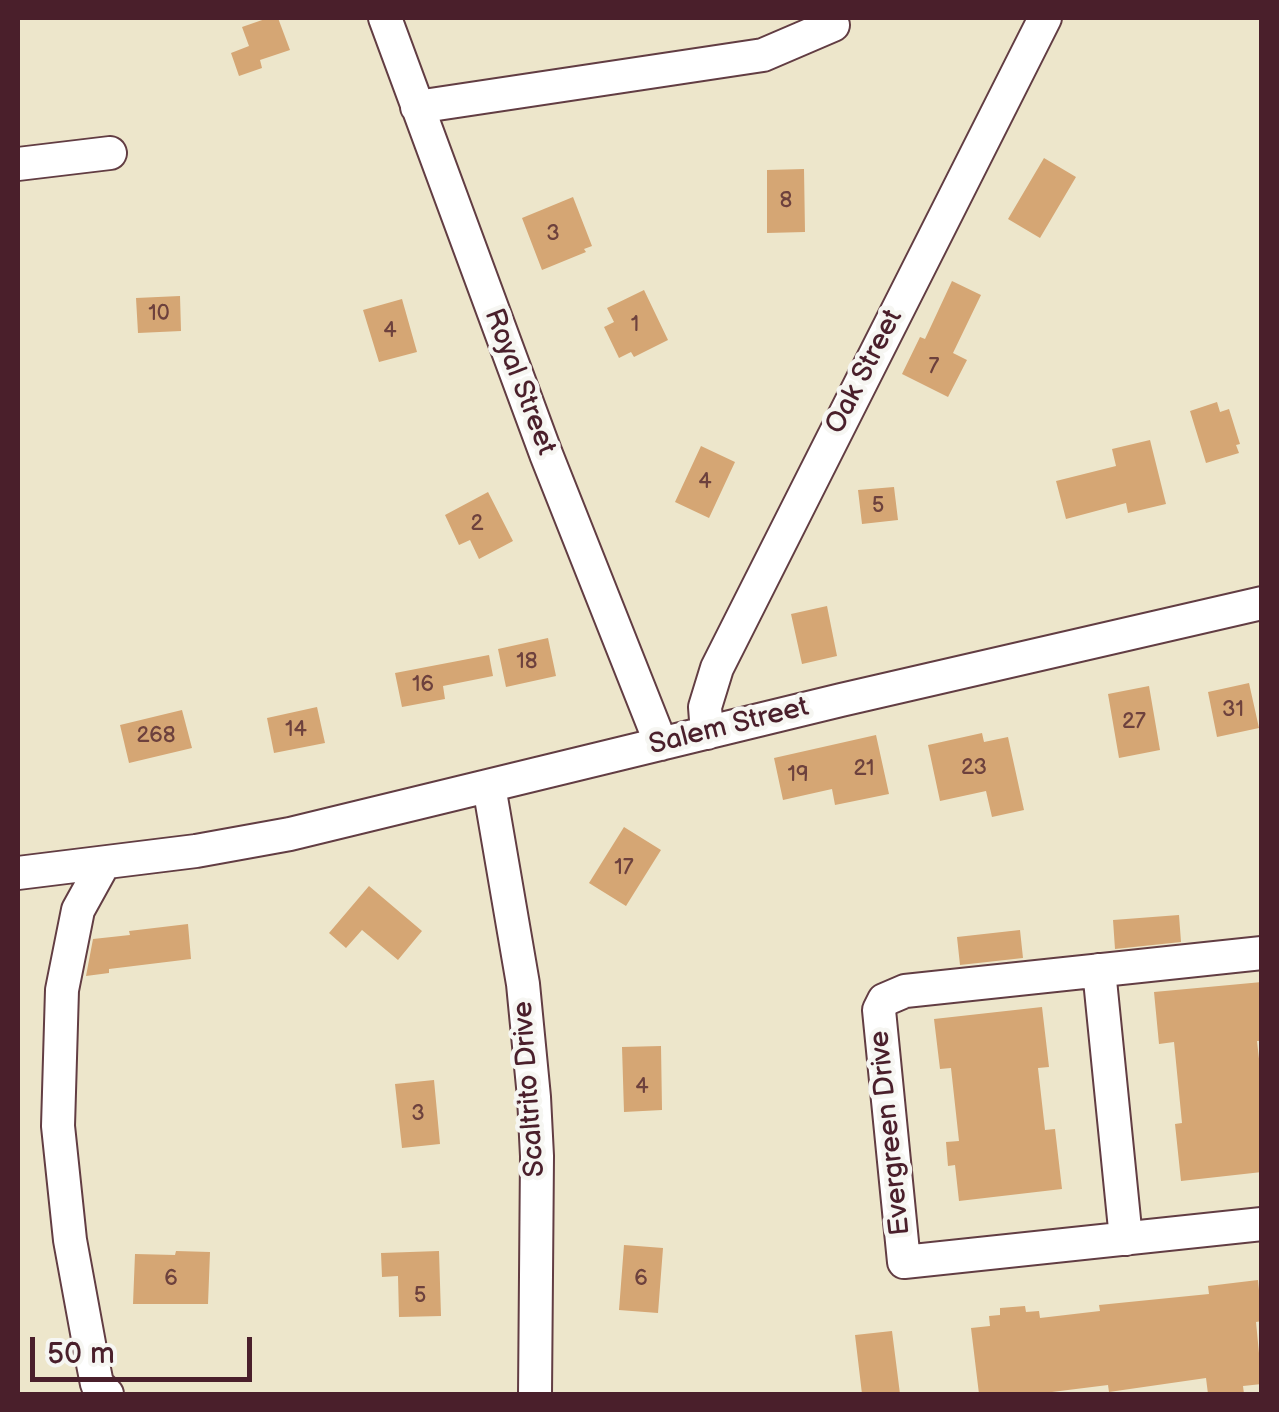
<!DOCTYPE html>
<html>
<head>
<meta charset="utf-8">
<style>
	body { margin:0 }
	#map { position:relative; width:1279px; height:1412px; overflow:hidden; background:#ede6cb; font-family:"Balsamiq Sans",sans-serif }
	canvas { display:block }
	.frame { position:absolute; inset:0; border:20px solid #4a1f2b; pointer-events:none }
	.scale { position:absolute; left:30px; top:1337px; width:222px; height:45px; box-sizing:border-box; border:5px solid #4a1f2b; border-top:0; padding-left:12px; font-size:30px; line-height:35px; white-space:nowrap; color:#4a1f2b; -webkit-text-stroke:8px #f6f6f2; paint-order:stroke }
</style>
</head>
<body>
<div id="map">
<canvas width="1279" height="1412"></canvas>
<div class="frame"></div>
<div class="scale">50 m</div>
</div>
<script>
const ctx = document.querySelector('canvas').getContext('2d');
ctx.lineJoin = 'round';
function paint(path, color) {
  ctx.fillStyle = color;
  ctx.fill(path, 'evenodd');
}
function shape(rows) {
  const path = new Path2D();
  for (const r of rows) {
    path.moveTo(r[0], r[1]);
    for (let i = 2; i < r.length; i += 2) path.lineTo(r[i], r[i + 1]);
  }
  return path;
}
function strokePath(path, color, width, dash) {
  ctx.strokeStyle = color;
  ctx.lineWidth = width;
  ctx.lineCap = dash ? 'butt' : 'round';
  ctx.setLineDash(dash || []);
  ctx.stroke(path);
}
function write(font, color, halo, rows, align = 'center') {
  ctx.font = font + ' "Balsamiq Sans",sans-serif';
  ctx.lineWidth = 9;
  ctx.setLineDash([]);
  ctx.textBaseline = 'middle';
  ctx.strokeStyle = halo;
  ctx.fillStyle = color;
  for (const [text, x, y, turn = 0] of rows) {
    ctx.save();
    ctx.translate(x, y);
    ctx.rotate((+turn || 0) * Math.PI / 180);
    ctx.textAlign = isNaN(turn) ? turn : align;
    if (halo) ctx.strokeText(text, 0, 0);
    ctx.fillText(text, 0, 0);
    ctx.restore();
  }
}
const building = shape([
	[268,18,278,18,290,50,260,60,262,68,239,76,231,53,249,46,242,27],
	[1044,158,1076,177,1040,238,1008,219],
	[804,169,805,232,767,233,767,170],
	[573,197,592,246,584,249,586,252,542,270,522,218],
	[952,281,981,295,953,353,967,360,948,397,902,374,920,337,925,339],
	[644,290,668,340,634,357,631,352,619,358,604,327,614,322,607,308],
	[180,296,181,331,138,333,136,298],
	[402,299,417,352,379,362,363,310],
	[1217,402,1220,412,1229,409,1240,444,1236,445,1239,453,1206,463,1190,411],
	[1150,440,1166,504,1128,513,1126,503,1066,519,1056,481,1116,466,1112,449],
	[701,446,735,462,709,518,675,502],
	[894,487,898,520,862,524,858,490],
	[488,492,513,541,479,559,470,540,459,545,445,515],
	[827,606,837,656,802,664,791,614],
	[548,638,556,676,506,687,498,649],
	[489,655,493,676,443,686,445,699,402,707,395,673],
	[1249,683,1259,728,1217,737,1208,692],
	[1149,686,1160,750,1119,758,1108,694],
	[317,707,325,743,274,753,267,718],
	[182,710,192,748,129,763,120,725],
	[982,733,984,742,1008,737,1024,810,992,817,986,791,940,801,928,745],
	[876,735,889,794,835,805,832,789,783,800,774,758],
	[624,827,661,850,626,906,589,883],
	[369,886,422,931,398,960,362,930,346,948,329,933],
	[1179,915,1181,942,1115,949,1113,920],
	[188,924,191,959,109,969,109,973,86,976,93,939,130,935,129,931],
	[1020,930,1023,958,960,965,957,937],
	[1262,982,1262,1041,1257,1041,1262,1085,1262,1172,1181,1181,1175,1124,1182,1123,1174,1042,1159,1044,1154,992],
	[1042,1007,1049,1067,1038,1068,1045,1130,1055,1129,1062,1189,959,1201,955,1165,948,1166,946,1142,959,1141,951,1068,940,1069,934,1019],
	[661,1046,662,1110,624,1112,622,1047],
	[434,1080,440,1144,402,1148,395,1084],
	[624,1245,663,1248,658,1313,619,1310],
	[176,1251,210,1252,208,1304,133,1304,135,1254,175,1255],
	[439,1251,441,1316,399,1317,398,1276,382,1277,381,1253],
	[1258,1280,1262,1321,1256,1322,1262,1384,1243,1386,1244,1394,1208,1394,1206,1378,1109,1392,1108,1385,1036,1394,979,1394,971,1328,990,1326,989,1316,1000,1315,1000,1308,1025,1306,1026,1312,1039,1311,1040,1318,1100,1311,1099,1305,1209,1294,1208,1286],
	[892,1331,900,1394,862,1394,855,1335]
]);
const minor = shape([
	[385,18,546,454,661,744],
	[417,107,763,55,833,25],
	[18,164,110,153],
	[707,733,705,707,717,668,1045,18],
	[489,786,523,984,534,1097,537,1156,535,1394],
	[104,863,78,910,62,990,58,1126,70,1240,90,1349,97,1384,107,1394],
	[18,873,196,851,290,834,841,700,1262,603],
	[1262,953,905,991,884,1000,879,1010,904,1262,1262,1224],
	[1099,970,1126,1239]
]);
const numberNames = [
	["8",786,201],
	["3",553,234],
	["10",159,314],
	["1",635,325],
	["4",390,331],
	["7",934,367],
	["4",705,482],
	["5",878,506],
	["2",477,524],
	["18",527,662],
	["16",423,685],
	["31",1233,710],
	["27",1134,722],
	["14",296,730],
	["268",156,736],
	["23",974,768],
	["21",864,769],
	["19",798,775],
	["17",624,868],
	["4",642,1087],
	["3",418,1114],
	["6",171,1279],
	["6",641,1279],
	["5",420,1296]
];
const streetNames = [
	["Oak Street",865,372,-63],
	["Royal Street",519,382,69],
	["Salem Street",729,727,-14],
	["Scaltrito Drive",530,1089,-94],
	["Evergreen Drive",891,1133,-96]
];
paint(building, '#d5a674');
strokePath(minor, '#623d43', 36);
strokePath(minor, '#fff', 32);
write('22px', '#6d413d', null, numberNames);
write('28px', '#4a1f2b', '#f6f6f2', streetNames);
</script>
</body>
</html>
